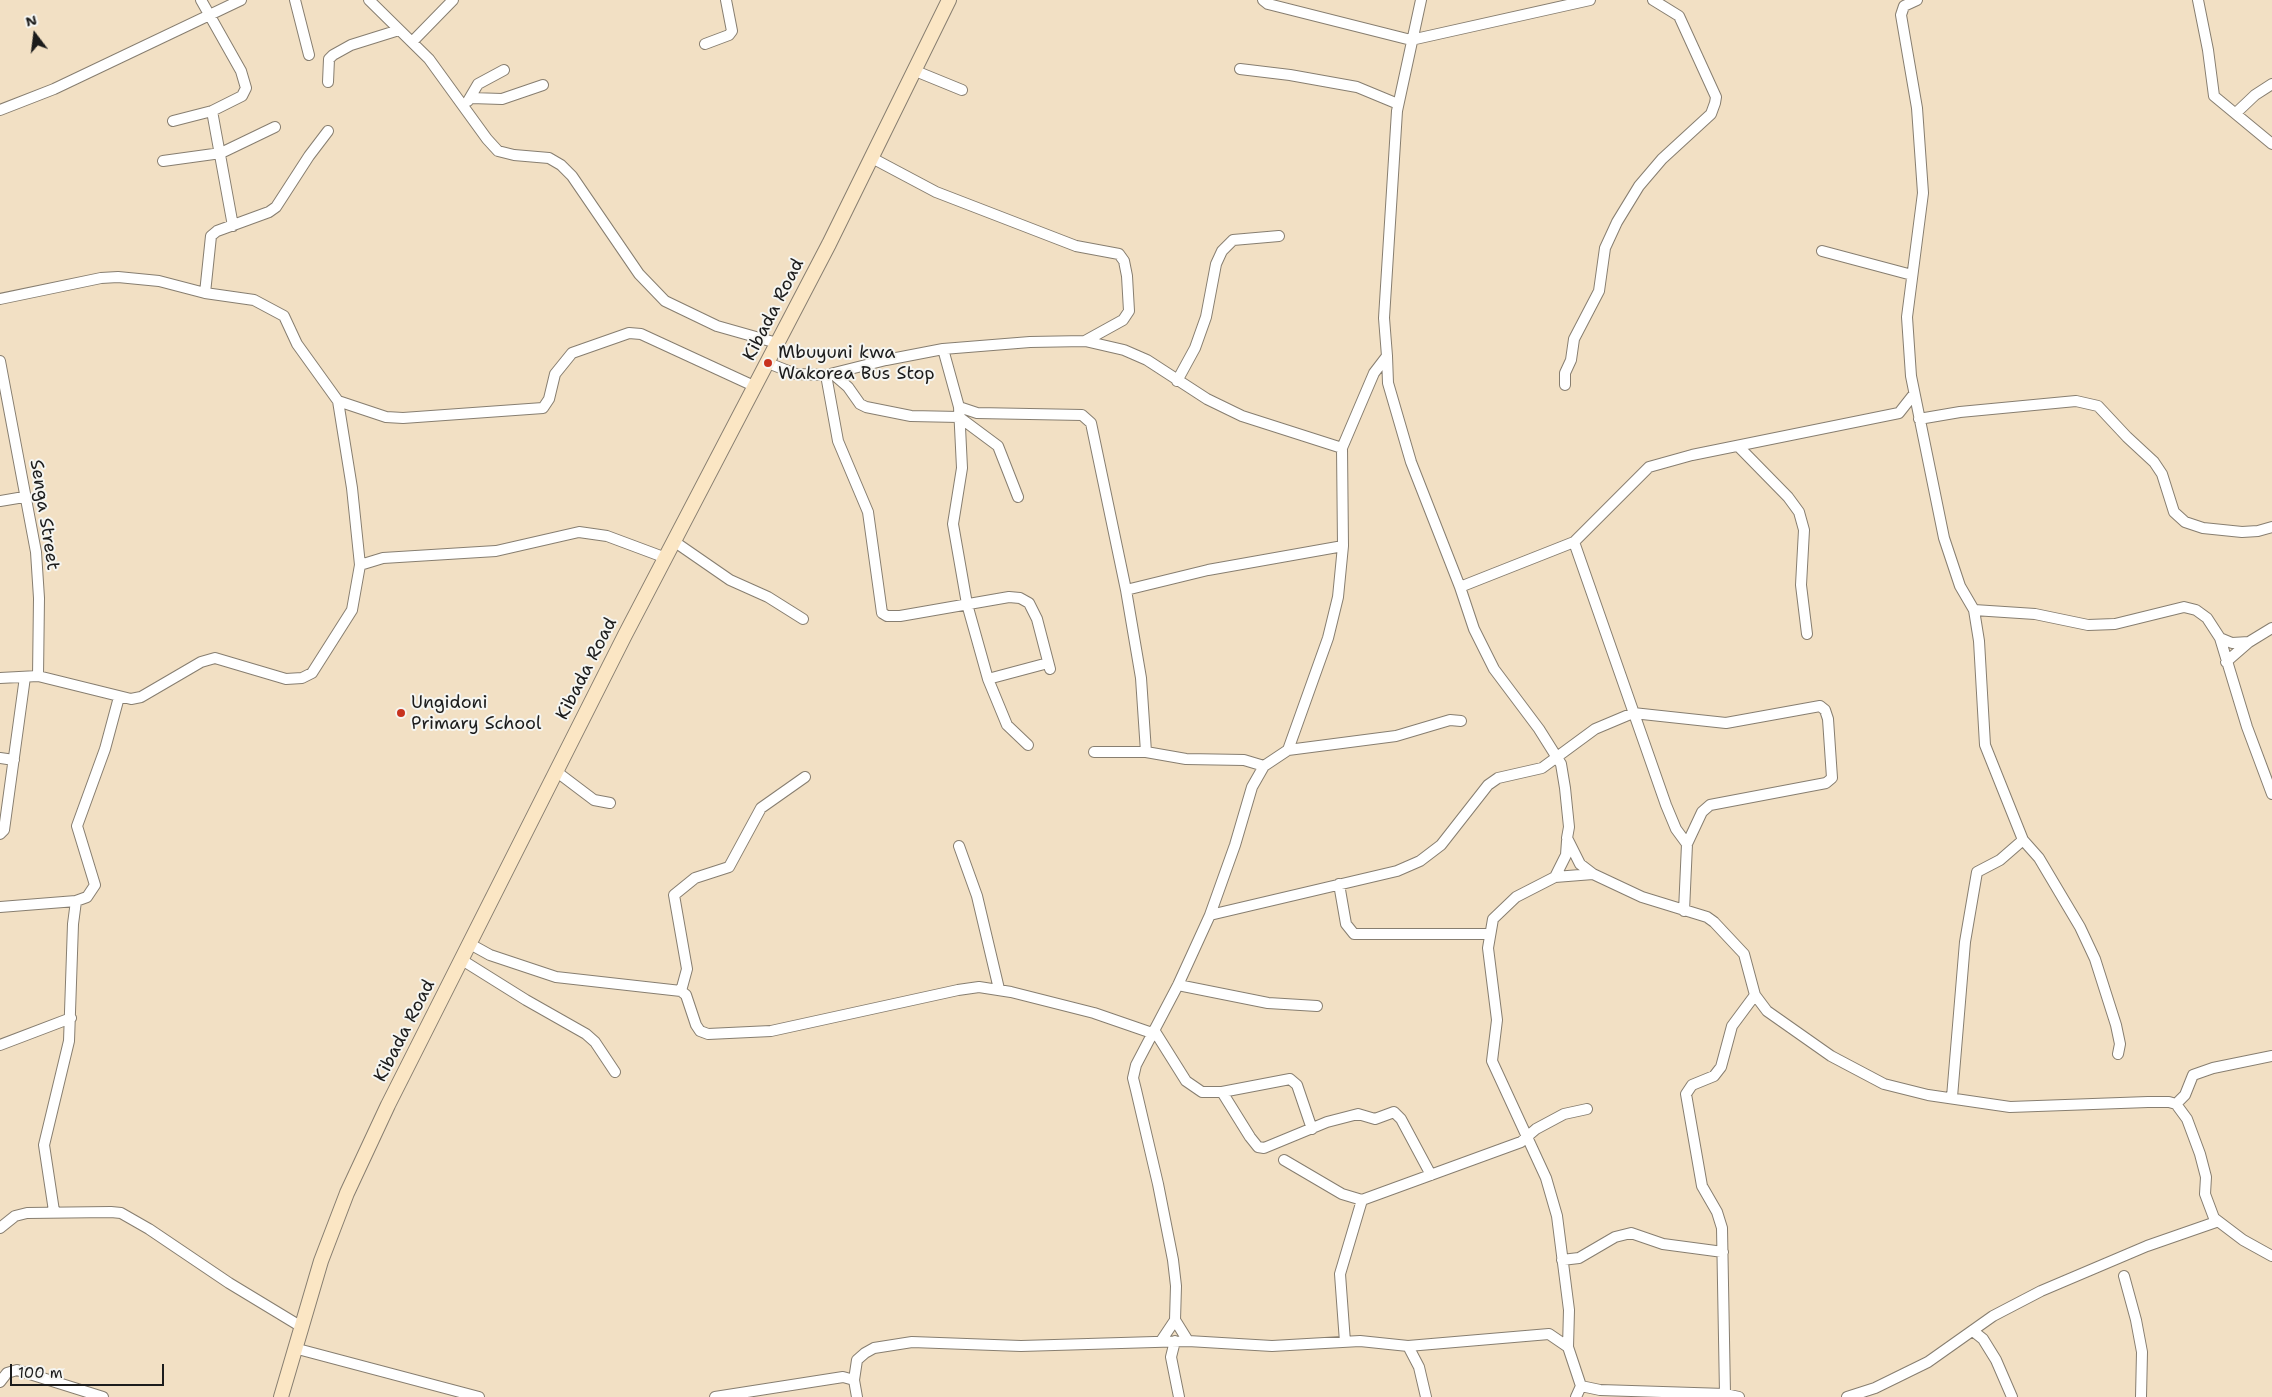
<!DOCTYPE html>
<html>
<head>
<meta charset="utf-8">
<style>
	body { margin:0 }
	#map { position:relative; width:2272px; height:1397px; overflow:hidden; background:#f2e0c4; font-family:"Shantell Sans",sans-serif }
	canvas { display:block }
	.north { position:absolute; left:10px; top:10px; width:50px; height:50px; -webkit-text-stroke:4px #f6f6f2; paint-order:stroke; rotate:345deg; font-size:14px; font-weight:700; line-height:20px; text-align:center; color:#1c1c1c }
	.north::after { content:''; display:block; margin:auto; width:18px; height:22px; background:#1c1c1c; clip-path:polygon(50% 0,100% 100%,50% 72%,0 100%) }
	.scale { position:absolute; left:10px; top:1364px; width:154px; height:22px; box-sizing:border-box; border:2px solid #1c1c1c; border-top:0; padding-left:6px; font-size:15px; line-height:18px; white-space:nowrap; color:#1c1c1c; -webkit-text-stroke:4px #f6f6f2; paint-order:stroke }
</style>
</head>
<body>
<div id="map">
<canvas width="2272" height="1397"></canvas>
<div class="north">N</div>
<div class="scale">100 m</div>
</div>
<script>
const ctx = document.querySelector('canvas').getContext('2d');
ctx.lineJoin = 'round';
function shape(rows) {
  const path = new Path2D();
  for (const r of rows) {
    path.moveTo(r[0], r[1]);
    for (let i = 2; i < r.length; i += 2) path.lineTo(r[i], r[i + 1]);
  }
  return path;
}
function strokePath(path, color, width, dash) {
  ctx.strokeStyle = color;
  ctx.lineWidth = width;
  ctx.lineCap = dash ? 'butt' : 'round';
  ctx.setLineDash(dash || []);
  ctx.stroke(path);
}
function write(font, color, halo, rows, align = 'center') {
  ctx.font = font + ' "Shantell Sans",sans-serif';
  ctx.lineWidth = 4;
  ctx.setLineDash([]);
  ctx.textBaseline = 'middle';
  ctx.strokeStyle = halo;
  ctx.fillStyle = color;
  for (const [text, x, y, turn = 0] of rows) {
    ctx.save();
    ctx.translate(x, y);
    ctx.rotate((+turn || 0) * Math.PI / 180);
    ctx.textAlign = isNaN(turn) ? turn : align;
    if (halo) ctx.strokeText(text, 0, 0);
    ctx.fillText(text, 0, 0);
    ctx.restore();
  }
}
const street = shape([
	[295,0,309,55],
	[369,0,429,59,487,139,498,151,514,155,549,158,561,165,572,176,639,274,665,301,717,326,777,343],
	[1263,0,1268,4,1411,40,1590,0],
	[1917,0,1904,6,1901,15,1917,108,1923,193,1907,317,1911,376,1944,538,1960,586,1974,610,1979,641,1985,745,2023,840,2000,860,1977,872,1965,942,1952,1097],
	[2198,0,2208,50,2214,96,2272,144],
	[413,41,453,0],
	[705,44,729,35,732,31,726,0],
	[1240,69,1290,75,1357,87,1398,104],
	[913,70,962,90],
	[328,82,329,59,333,55,351,45,399,30],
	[471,98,502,99,543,85],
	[468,101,478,84,504,70],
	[0,110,54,89,241,0],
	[212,111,233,226],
	[2236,113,2255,95,2272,84],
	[173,121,212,111,242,96,246,88,241,71,201,0],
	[872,158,936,192,1076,246,1119,254,1124,261,1127,276,1129,311,1123,320,1085,341],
	[163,161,221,153,275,127],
	[1822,251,1912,275],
	[205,293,211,236,217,231,269,212,276,207,309,156,328,131],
	[0,299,101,278,118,277,159,281,205,293,254,300,284,316,297,344,338,401,386,417,403,418,543,408,549,399,555,374,572,353,629,333,641,334,756,387],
	[943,349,959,407,977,413,1082,415,1091,423,1126,590,1141,678,1146,752,1186,759,1244,760,1264,766],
	[1387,356,1388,383,1411,462,1460,587,1474,629,1494,669,1539,729,1561,764,1565,788,1569,827,1567,838,1580,864,1593,874,1642,897,1707,917,1714,922,1744,954,1755,995,1767,1011,1831,1056,1884,1084,1928,1095,2010,1107,2148,1102,2169,1102,2176,1104,2187,1119,2200,1154,2206,1177,2205,1194,2214,1218,2243,1240,2272,1256],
	[0,361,36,552,39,598,38,676],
	[768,363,796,374,826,375,886,360,943,349,1030,342,1085,341,1124,350,1147,360,1207,399,1242,416,1342,448,1343,546,1338,597,1328,638,1288,750,1264,766,1252,787,1235,845,1210,915,1178,985,1136,1065,1133,1078,1136,1090,1158,1184,1173,1260,1176,1286,1175,1320,1161,1341],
	[833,374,848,387,860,404,866,407,911,416,959,417,998,446,1018,497],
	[826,375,838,441,868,512,882,613,887,616,900,616,1009,597,1020,598,1029,603,1037,619,1050,669],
	[1177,381,1195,348,1206,317,1216,264,1222,251,1233,240,1279,236],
	[1565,385,1565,373,1571,360,1574,339,1599,291,1605,248,1617,222,1639,186,1662,159,1711,114,1715,103,1716,97,1679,16,1653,0],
	[959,407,962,468,953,524,967,604,988,679,1007,725,1028,745],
	[1919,419,1960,412,2076,401,2098,406,2127,437,2154,462,2162,474,2174,512,2185,522,2203,528,2242,532,2258,531,2272,527],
	[1738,446,1788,497,1799,512,1804,530,1801,585,1807,634],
	[1342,448,1374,373,1387,356,1384,318,1397,111,1421,0],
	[0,501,24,497],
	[675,542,730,580,768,597,803,619],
	[1574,542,1666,805,1676,829,1687,844],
	[360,565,383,558,496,551,579,532,607,536,666,558],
	[1460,587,1574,542,1649,467,1692,455,1899,413,1914,394],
	[1126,590,1208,570,1343,546],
	[1974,610,2035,614,2088,625,2115,624,2184,607,2196,610,2207,618,2220,638,2232,643,2249,642,2272,628],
	[2220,638,2247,727,2272,794],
	[2226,662,2249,642],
	[0,678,38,676,131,699,141,697,201,662,215,658,286,679,302,678,312,673,352,610,360,565,352,488,338,401],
	[988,679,1048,663],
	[1288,750,1396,736,1450,720,1461,721],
	[1094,752,1146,752],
	[0,758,14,760],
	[557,772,594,800,610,803],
	[0,834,4,830,25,677],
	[2023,840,2039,858,2080,927,2095,959,2116,1025,2120,1044,2118,1054],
	[1567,841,1566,855,1555,877,1516,897,1493,919,1488,948,1497,1020,1492,1061,1546,1178,1557,1216,1569,1310,1568,1347],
	[959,846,977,896,999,989],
	[1555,877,1593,874],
	[1339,884,1346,924,1354,934,1489,934],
	[0,907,76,901],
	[1210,915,1397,871,1420,861,1441,845,1488,785,1498,778,1542,768,1595,729,1633,713,1726,723,1820,706,1825,710,1828,719,1832,778,1826,783,1710,805,1702,812,1687,844,1684,911],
	[470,944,490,955,556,977,681,991,686,995,696,1025,700,1031,708,1034,771,1031,958,990,979,987,1011,992,1094,1013,1152,1033],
	[462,960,526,1000,586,1034,595,1042,615,1072],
	[1178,985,1268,1003,1317,1006],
	[681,991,687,969,674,895,695,878,729,867,761,808,805,777],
	[1154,1030,1186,1081,1202,1092,1222,1092,1290,1079,1297,1085,1312,1129],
	[0,1045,71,1018],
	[1222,1092,1250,1137,1258,1147,1264,1148,1327,1122,1358,1114,1375,1119,1394,1112,1401,1119,1431,1175],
	[2176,1104,2185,1095,2193,1075,2213,1068,2272,1056],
	[1284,1160,1342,1194,1362,1200],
	[54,1211,44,1145,69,1041,73,924,76,901,87,897,95,885,77,826,105,749,119,697],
	[0,1228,15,1216,27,1213,111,1212,121,1213,149,1229,229,1283,300,1326],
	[1562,1260,1579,1258,1615,1237,1631,1233,1663,1244,1723,1252],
	[2124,1276,2136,1320,2142,1352,2141,1397],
	[1175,1320,1188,1341],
	[1973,1331,1983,1339,1996,1360,2012,1397],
	[1175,1341,1171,1357,1179,1397],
	[1345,1342,1340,1274,1362,1200,1521,1142,1536,1129,1564,1114,1587,1109],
	[1408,1346,1419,1367,1426,1397],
	[294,1348,479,1397],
	[854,1380,857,1360,865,1353,874,1348,912,1342,1021,1346,1188,1341,1272,1346,1360,1341,1408,1346,1549,1334,1568,1347,1581,1386,1600,1390,1725,1394,1739,1397],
	[0,1382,7,1373,17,1370,103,1397],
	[1725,1394,1722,1228,1717,1212,1702,1186,1686,1094,1692,1085,1714,1076,1721,1067,1732,1026,1755,995],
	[715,1397,843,1377,854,1380,857,1397],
	[1576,1397,1581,1386],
	[1847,1397,1875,1388,1928,1362,1993,1316,2041,1291,2147,1246,2216,1222]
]);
const secondary = shape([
	[281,1397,321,1261,347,1193,388,1105,625,635,829,244,949,0]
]);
const markers = [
	[768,363,5,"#c8321e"],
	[401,713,5,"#c8321e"]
];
const streetNames = [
	["Kibada Road",774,310,-63],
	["Senga Street",44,515,81],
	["Kibada Road",587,669,-63],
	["Kibada Road",405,1031,-63]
];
const poiNames = [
	["Mbuyuni kwa",778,353],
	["Wakorea Bus Stop",778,374],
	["Ungidoni",411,703],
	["Primary School",411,724]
];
strokePath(street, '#877e70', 12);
strokePath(secondary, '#877e70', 16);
strokePath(street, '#fff', 10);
strokePath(secondary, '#fbe6c4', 14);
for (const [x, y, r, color] of markers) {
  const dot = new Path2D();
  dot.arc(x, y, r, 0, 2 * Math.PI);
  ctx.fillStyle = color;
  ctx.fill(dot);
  strokePath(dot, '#f6f6f2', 2);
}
write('18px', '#1c1c1c', '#f6f6f2', streetNames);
write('18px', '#1c1c1c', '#f6f6f2', poiNames, 'left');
</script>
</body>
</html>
